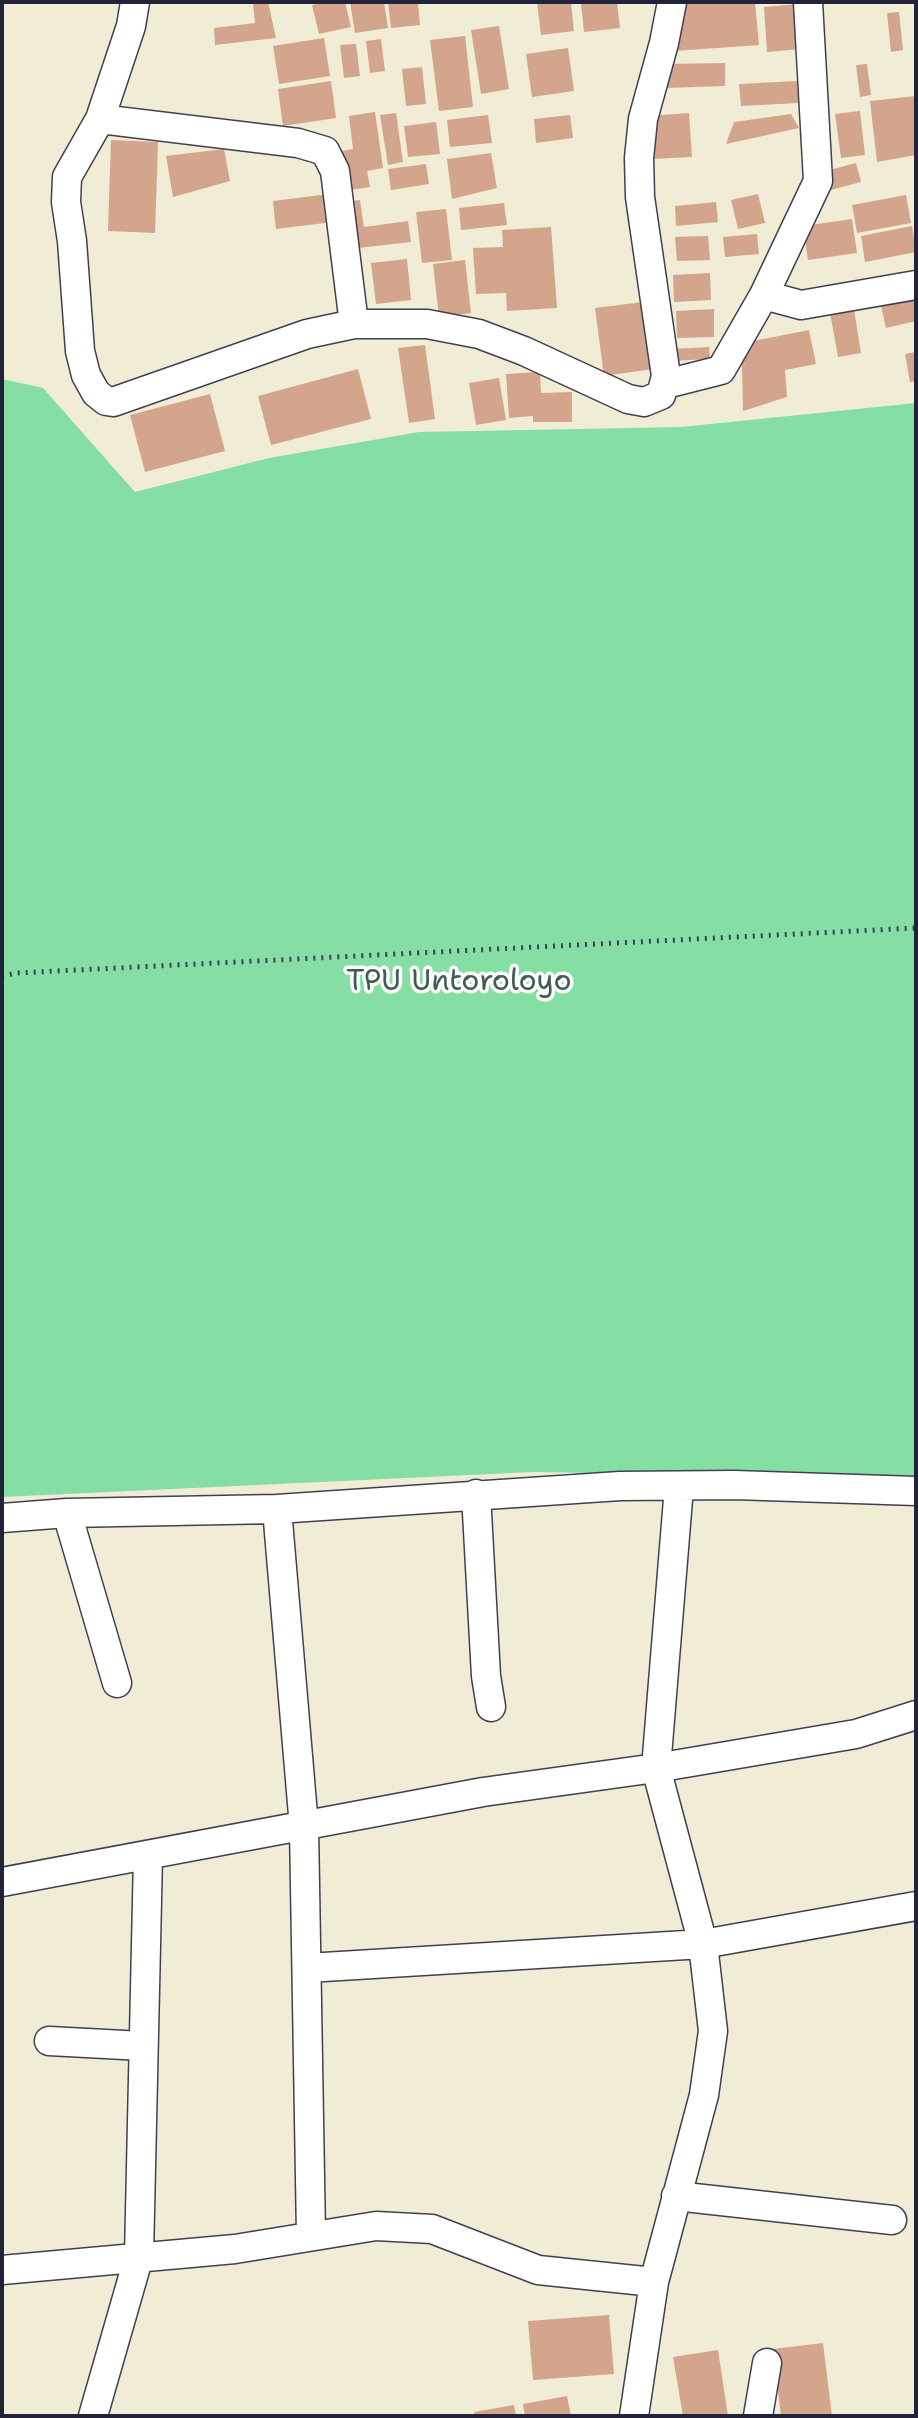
<!DOCTYPE html>
<html>
<head>
<meta charset="utf-8">
<style>
	body { margin:0 }
	#map { position:relative; width:918px; height:2418px; overflow:hidden; background:#f1ecd5; font-family:"Shantell Sans",sans-serif }
	canvas { display:block }
	.frame { position:absolute; inset:0; border:4px solid #22223b; pointer-events:none }
</style>
</head>
<body>
<div id="map">
<canvas width="918" height="2418"></canvas>
<div class="frame"></div>
</div>
<script>
const ctx = document.querySelector('canvas').getContext('2d');
ctx.lineJoin = 'round';
function paint(path, color) {
  ctx.fillStyle = color;
  ctx.fill(path, 'evenodd');
}
function shape(rows) {
  const path = new Path2D();
  for (const r of rows) {
    path.moveTo(r[0], r[1]);
    for (let i = 2; i < r.length; i += 2) path.lineTo(r[i], r[i + 1]);
  }
  return path;
}
function strokePath(path, color, width, dash) {
  ctx.strokeStyle = color;
  ctx.lineWidth = width;
  ctx.lineCap = dash ? 'butt' : 'round';
  ctx.setLineDash(dash || []);
  ctx.stroke(path);
}
function write(font, color, halo, rows, align = 'center') {
  ctx.font = font + ' "Shantell Sans",sans-serif';
  ctx.lineWidth = 7;
  ctx.setLineDash([]);
  ctx.textBaseline = 'middle';
  ctx.strokeStyle = halo;
  ctx.fillStyle = color;
  for (const [text, x, y, turn = 0] of rows) {
    ctx.save();
    ctx.translate(x, y);
    ctx.rotate((+turn || 0) * Math.PI / 180);
    ctx.textAlign = isNaN(turn) ? turn : align;
    if (halo) ctx.strokeText(text, 0, 0);
    ctx.fillText(text, 0, 0);
    ctx.restore();
  }
}
const green = shape([
	[2,379,43,388,135,492,269,458,419,432,681,427,916,403,916,1478,533,1472,2,1497]
]);
const building = shape([
	[253,2,268,2,276,38,215,45,214,28,255,23],
	[325,2,345,2,351,27,319,34,312,5],
	[350,2,384,2,388,28,355,33],
	[388,2,418,2,420,25,391,28],
	[537,2,571,2,574,31,541,35],
	[581,2,617,2,620,28,584,32],
	[677,2,755,2,759,45,674,51],
	[799,4,802,49,767,52,764,7],
	[899,12,903,50,891,52,887,13],
	[499,26,509,89,481,94,471,30],
	[465,36,473,107,439,111,430,40],
	[324,38,330,76,279,84,273,46],
	[381,39,385,71,370,73,366,41],
	[356,44,360,76,344,78,340,45],
	[568,48,574,91,532,97,526,54],
	[725,63,725,86,665,88,665,64],
	[867,64,871,95,860,97,856,65],
	[422,67,426,104,406,106,402,69],
	[331,81,336,118,283,126,278,89],
	[797,81,799,103,741,106,739,84],
	[916,96,916,155,877,162,870,101],
	[860,111,865,155,841,158,835,114],
	[375,112,383,168,367,171,370,187,343,191,337,152,353,149,349,116],
	[396,113,403,162,388,165,380,115],
	[689,113,692,157,652,159,649,116],
	[791,114,799,128,726,144,734,122],
	[488,115,492,143,450,147,447,120],
	[570,115,573,138,536,143,534,119],
	[436,122,440,154,408,157,404,126],
	[111,140,158,142,155,233,108,231],
	[224,149,230,181,173,197,166,156],
	[491,153,497,188,452,199,447,159],
	[856,163,861,182,827,191,822,172],
	[426,164,429,184,391,190,388,169],
	[329,194,333,222,276,229,273,201],
	[758,194,765,223,738,229,731,200],
	[906,195,911,223,857,233,852,205],
	[360,200,364,227,408,221,411,242,358,248,344,202],
	[716,202,718,222,676,226,675,206],
	[504,203,507,225,461,230,459,208],
	[446,209,452,260,422,263,416,212],
	[852,219,857,253,808,260,803,226],
	[912,226,916,252,865,262,861,236],
	[551,227,557,308,507,311,506,293,476,294,473,248,503,247,502,230],
	[757,234,759,254,725,257,723,237],
	[708,236,710,260,677,261,675,237],
	[407,259,411,300,376,304,371,263],
	[465,260,471,313,439,317,433,264],
	[710,273,711,300,674,302,673,275],
	[914,294,916,321,886,328,880,301],
	[651,301,660,368,604,376,595,308],
	[853,303,861,353,838,357,829,307],
	[714,309,714,337,677,338,676,311],
	[809,330,816,364,785,370,787,397,743,411,742,368,738,344],
	[425,345,435,419,409,423,398,348],
	[709,347,710,359,670,361,670,349],
	[916,352,916,381,910,382,905,354],
	[358,369,371,419,271,445,258,396],
	[540,372,541,393,572,392,572,422,533,422,533,416,509,418,506,374],
	[499,378,506,420,476,425,469,383],
	[210,394,225,451,145,472,130,415],
	[609,2315,614,2374,533,2380,528,2321],
	[823,2343,832,2416,781,2416,773,2349],
	[718,2350,728,2416,683,2416,673,2357],
	[567,2396,571,2416,525,2416,523,2404],
	[514,2405,516,2416,475,2416,474,2412]
]);
const path = shape([
	[2,976,17,973,916,928]
]);
const minor = shape([
	[135,2,131,26,100,119,67,177,66,202,72,241,80,351,86,375,96,393,106,401,113,402,307,334,354,324,427,324,479,334,524,351,628,399,644,402,661,395,666,376,640,197,639,158,643,119,664,43,672,2],
	[100,119,298,143,325,151,335,171,354,324],
	[764,295,818,181,808,2],
	[666,384,721,370,764,295,801,305,916,285],
	[476,1494,486,1676,491,1707],
	[277,1509,304,1827,311,2236],
	[67,1513,117,1683],
	[2,1518,67,1513,277,1509,620,1486,734,1485,916,1491],
	[2,1882,483,1792,656,1768,856,1734,916,1715],
	[307,1968,703,1944,916,1906],
	[49,2041,143,2046],
	[676,2196,892,2220],
	[2,2270,235,2249,376,2226,432,2229,538,2270,654,2282],
	[93,2416,139,2256,148,1856],
	[634,2416,654,2282,704,2095,713,2031,703,1944,656,1768,679,1487],
	[758,2416,767,2363]
]);
const parkNames = [
	["TPU Untoroloyo",459,982]
];
paint(green, '#85dfa5');
paint(building, '#d3a58d');
strokePath(minor, '#414052', 31);
strokePath(path, '#414052', 5, [2, 6]);
strokePath(minor, '#fff', 28);
write('30px', '#405b5b', '#fdfcf7', parkNames);
</script>
</body>
</html>
